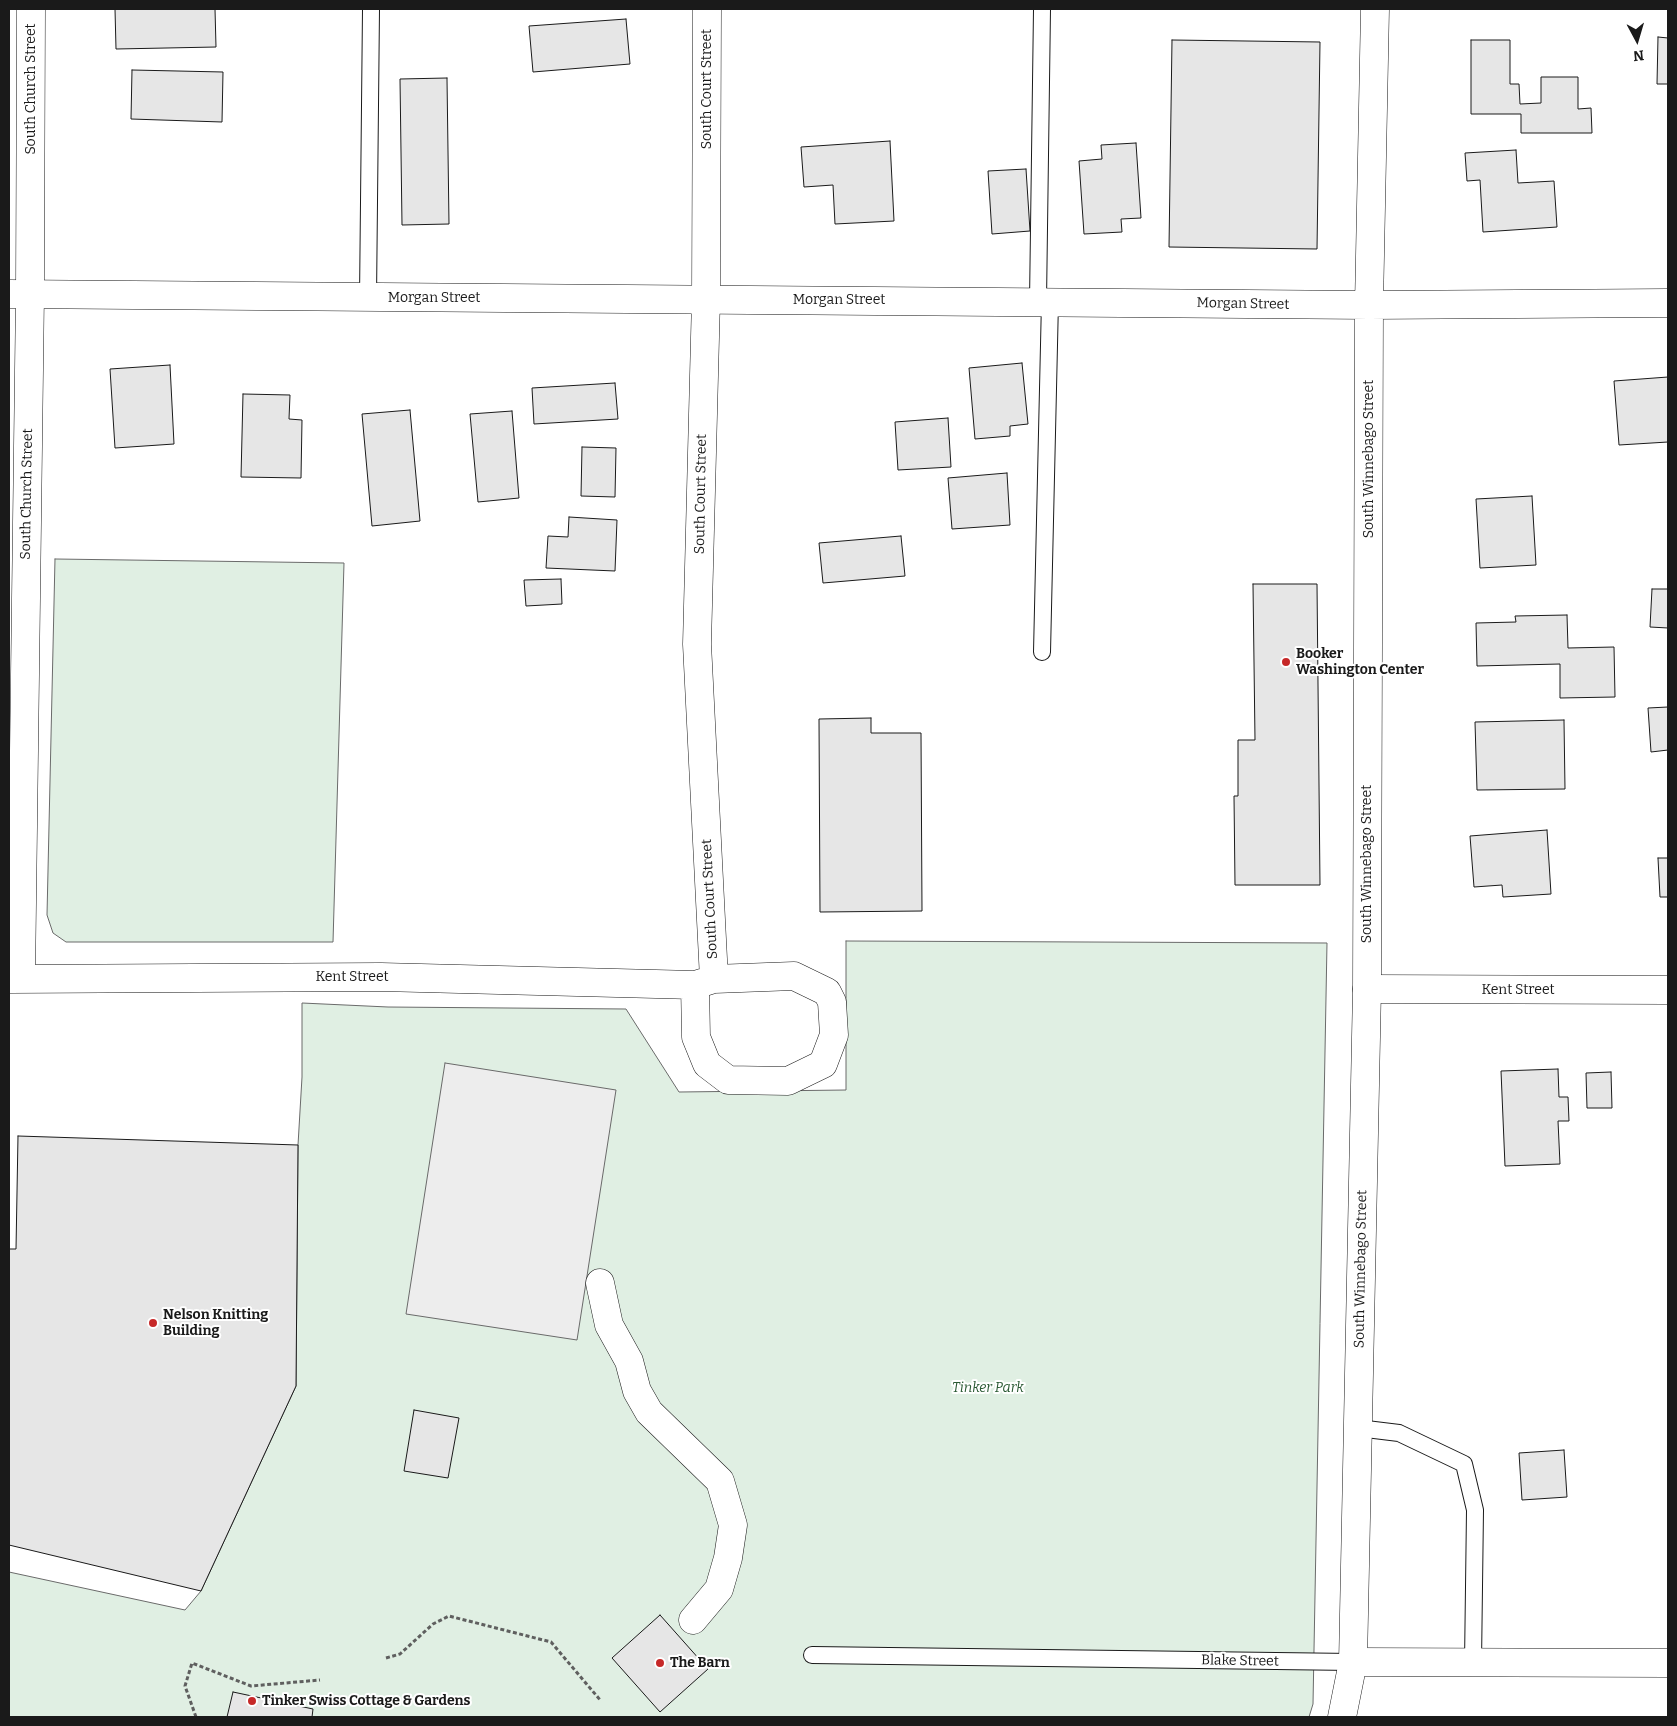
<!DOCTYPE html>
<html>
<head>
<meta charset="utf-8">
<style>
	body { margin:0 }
	#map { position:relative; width:1677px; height:1726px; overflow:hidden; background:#fff; font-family:Bitter,serif }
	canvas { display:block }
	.frame { position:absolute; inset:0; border:10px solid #1a1a1a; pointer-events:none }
	.north { position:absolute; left:1612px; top:15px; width:50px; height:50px; -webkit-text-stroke:4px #fff; paint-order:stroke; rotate:174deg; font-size:14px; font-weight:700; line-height:20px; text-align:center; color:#1a1a1a }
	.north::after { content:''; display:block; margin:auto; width:18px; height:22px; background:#1a1a1a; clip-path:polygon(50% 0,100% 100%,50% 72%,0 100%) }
</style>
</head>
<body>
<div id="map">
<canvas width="1677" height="1726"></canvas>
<div class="frame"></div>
<div class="north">N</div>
</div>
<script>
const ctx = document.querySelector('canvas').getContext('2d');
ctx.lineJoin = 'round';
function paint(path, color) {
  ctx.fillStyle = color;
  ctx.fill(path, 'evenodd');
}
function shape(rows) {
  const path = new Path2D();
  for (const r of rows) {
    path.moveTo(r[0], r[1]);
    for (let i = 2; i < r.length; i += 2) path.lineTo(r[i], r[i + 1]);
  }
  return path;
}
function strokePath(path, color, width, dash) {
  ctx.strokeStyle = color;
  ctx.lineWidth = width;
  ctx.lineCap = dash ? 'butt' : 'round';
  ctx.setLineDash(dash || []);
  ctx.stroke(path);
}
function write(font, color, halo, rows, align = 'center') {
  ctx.font = font + ' Bitter,serif';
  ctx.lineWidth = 4;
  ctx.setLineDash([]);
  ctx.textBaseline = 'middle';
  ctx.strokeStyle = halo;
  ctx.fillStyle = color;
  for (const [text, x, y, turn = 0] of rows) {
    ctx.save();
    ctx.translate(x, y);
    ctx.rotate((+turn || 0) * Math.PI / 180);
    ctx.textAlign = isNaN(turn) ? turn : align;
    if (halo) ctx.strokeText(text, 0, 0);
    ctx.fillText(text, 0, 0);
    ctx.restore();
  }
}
const green = shape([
	[55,559,344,563,333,942,66,942,53,933,47,915,55,559],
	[846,941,1327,943,1313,1704,1309,1717,9,1717,9,1572,185,1610,201,1591,296,1386,298,1145,302,1077,302,1003,388,1007,626,1009,679,1092,846,1090,846,941]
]);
const parking = shape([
	[445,1063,616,1090,577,1340,406,1314,445,1063]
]);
const building = shape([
	[115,9,215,9,216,47,116,49,115,9],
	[626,19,630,64,533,72,529,26,626,19],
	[1658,37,1668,38,1668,84,1657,84,1658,37],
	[1172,40,1320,42,1317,249,1169,247,1172,40],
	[1471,40,1510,40,1510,84,1519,84,1520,104,1541,103,1541,77,1578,77,1578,109,1591,108,1592,133,1521,133,1521,114,1471,114,1471,40],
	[132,70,223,72,222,122,131,119,132,70],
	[447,78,449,224,402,225,400,79,447,78],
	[890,141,894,221,835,224,833,185,804,187,801,147,890,141],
	[1136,143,1141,218,1121,219,1122,232,1084,234,1079,161,1102,159,1101,145,1136,143],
	[1516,150,1518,183,1554,181,1557,227,1483,232,1480,180,1467,181,1465,153,1516,150],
	[1026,169,1030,231,992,234,988,171,1026,169],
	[1022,363,1028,424,1010,426,1010,436,975,439,969,368,1022,363],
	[170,365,174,444,115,448,110,369,170,365],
	[1668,377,1668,442,1619,445,1614,381,1668,377],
	[615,383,618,419,534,424,532,388,615,383],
	[243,394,290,395,289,419,302,420,301,478,241,477,243,394],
	[410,410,420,521,372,526,362,414,410,410],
	[512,411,519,498,478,502,470,414,512,411],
	[948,418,951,467,898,470,895,422,948,418],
	[582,447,616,448,615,497,581,496,582,447],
	[1007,473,1010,525,952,529,948,478,1007,473],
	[1532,496,1536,565,1480,568,1476,499,1532,496],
	[569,517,617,520,615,571,546,568,548,536,568,537,569,517],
	[901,536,905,576,823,583,819,543,901,536],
	[561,579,562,604,526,606,524,580,561,579],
	[1253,584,1317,584,1320,885,1235,885,1234,796,1238,796,1238,740,1255,740,1253,584],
	[1652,589,1668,589,1668,628,1650,627,1652,589],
	[1567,615,1568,648,1614,647,1615,697,1560,698,1560,664,1477,666,1476,623,1516,622,1515,616,1567,615],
	[1668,707,1668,750,1651,752,1648,708,1668,707],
	[871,718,871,733,921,733,922,911,820,912,819,719,871,718],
	[1564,720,1565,789,1477,790,1475,722,1564,720],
	[1547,830,1551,894,1503,897,1502,885,1474,887,1470,836,1547,830],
	[1658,858,1668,858,1668,897,1660,897,1658,858],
	[1558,1069,1559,1097,1568,1097,1569,1121,1558,1121,1560,1164,1505,1166,1501,1071,1558,1069],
	[1611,1072,1612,1108,1587,1108,1586,1073,1611,1072],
	[18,1136,298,1145,296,1386,201,1591,9,1545,9,1249,16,1249,18,1136],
	[414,1410,459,1418,448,1478,404,1471,414,1410],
	[1564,1450,1567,1497,1522,1500,1519,1453,1564,1450],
	[660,1615,708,1669,660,1712,612,1658,660,1615],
	[233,1692,313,1709,312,1717,227,1717,233,1692]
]);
const path = shape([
	[386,1658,400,1654,433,1624,449,1616,551,1642,601,1701],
	[196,1717,185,1686,192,1663,251,1686,320,1680]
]);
const lane = shape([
	[368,298,371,9],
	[1038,301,1042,9],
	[1042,652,1050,301],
	[1358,1428,1399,1433,1464,1464,1475,1510,1473,1663],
	[812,1655,1353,1662]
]);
const street = shape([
	[707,9,706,299,697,644,714,979],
	[9,979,381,977,695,985,714,979,794,976,827,992,832,1002,834,1035,823,1064,788,1081,728,1080,707,1064,696,1037,695,985],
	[21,979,30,294,31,9],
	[1367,989,1668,990],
	[600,1283,609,1325,629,1361,637,1391,649,1412,720,1481,733,1525,728,1558,719,1589,693,1620],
	[1353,1662,1668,1663]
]);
const secondary = shape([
	[9,294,1369,305,1668,303],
	[1342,1717,1353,1662,1367,989,1369,305,1375,9]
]);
const markers = [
	[1286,662,5,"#c62828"],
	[153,1323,5,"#c62828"],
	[660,1663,5,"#c62828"],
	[252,1701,5,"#c62828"]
];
const streetNames = [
	["South Church Street",31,89,-90],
	["South Court Street",707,89,-90],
	["Morgan Street",434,298],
	["Morgan Street",839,300],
	["Morgan Street",1243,304,1],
	["South Winnebago Street",1369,459,-90],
	["South Church Street",27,494,-89],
	["South Court Street",701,494,-89],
	["South Winnebago Street",1367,864,-90],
	["South Court Street",710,899,-93],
	["Kent Street",352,977],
	["Kent Street",1518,990],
	["South Winnebago Street",1361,1269,-89],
	["Blake Street",1240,1661,1]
];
const poiNames = [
	["Booker",1296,654],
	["Washington Center",1296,670],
	["Nelson Knitting",163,1315],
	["Building",163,1331],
	["The Barn",670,1663],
	["Tinker Swiss Cottage & Gardens",262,1701]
];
const parkNames = [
	["Tinker Park",988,1388]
];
paint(green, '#e0efe3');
strokePath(green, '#6a6a6a', 1);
paint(parking, '#ededed');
strokePath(parking, '#6a6a6a', 1);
paint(building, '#e6e6e6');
strokePath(building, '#1a1a1a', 1);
strokePath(lane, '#1a1a1a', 18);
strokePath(street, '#1a1a1a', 29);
strokePath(secondary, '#1a1a1a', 29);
strokePath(path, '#5f5f5f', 3, [4, 2.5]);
strokePath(lane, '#fff', 16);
strokePath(street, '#fff', 28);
strokePath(secondary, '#fff', 28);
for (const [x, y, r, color] of markers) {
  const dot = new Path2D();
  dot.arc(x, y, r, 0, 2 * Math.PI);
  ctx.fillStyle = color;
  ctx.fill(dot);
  strokePath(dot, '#fff', 2);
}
write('14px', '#1a1a1a', '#fff', streetNames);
write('bold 14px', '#1a1a1a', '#fff', poiNames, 'left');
write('italic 14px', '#2b5a34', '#fff', parkNames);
</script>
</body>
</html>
